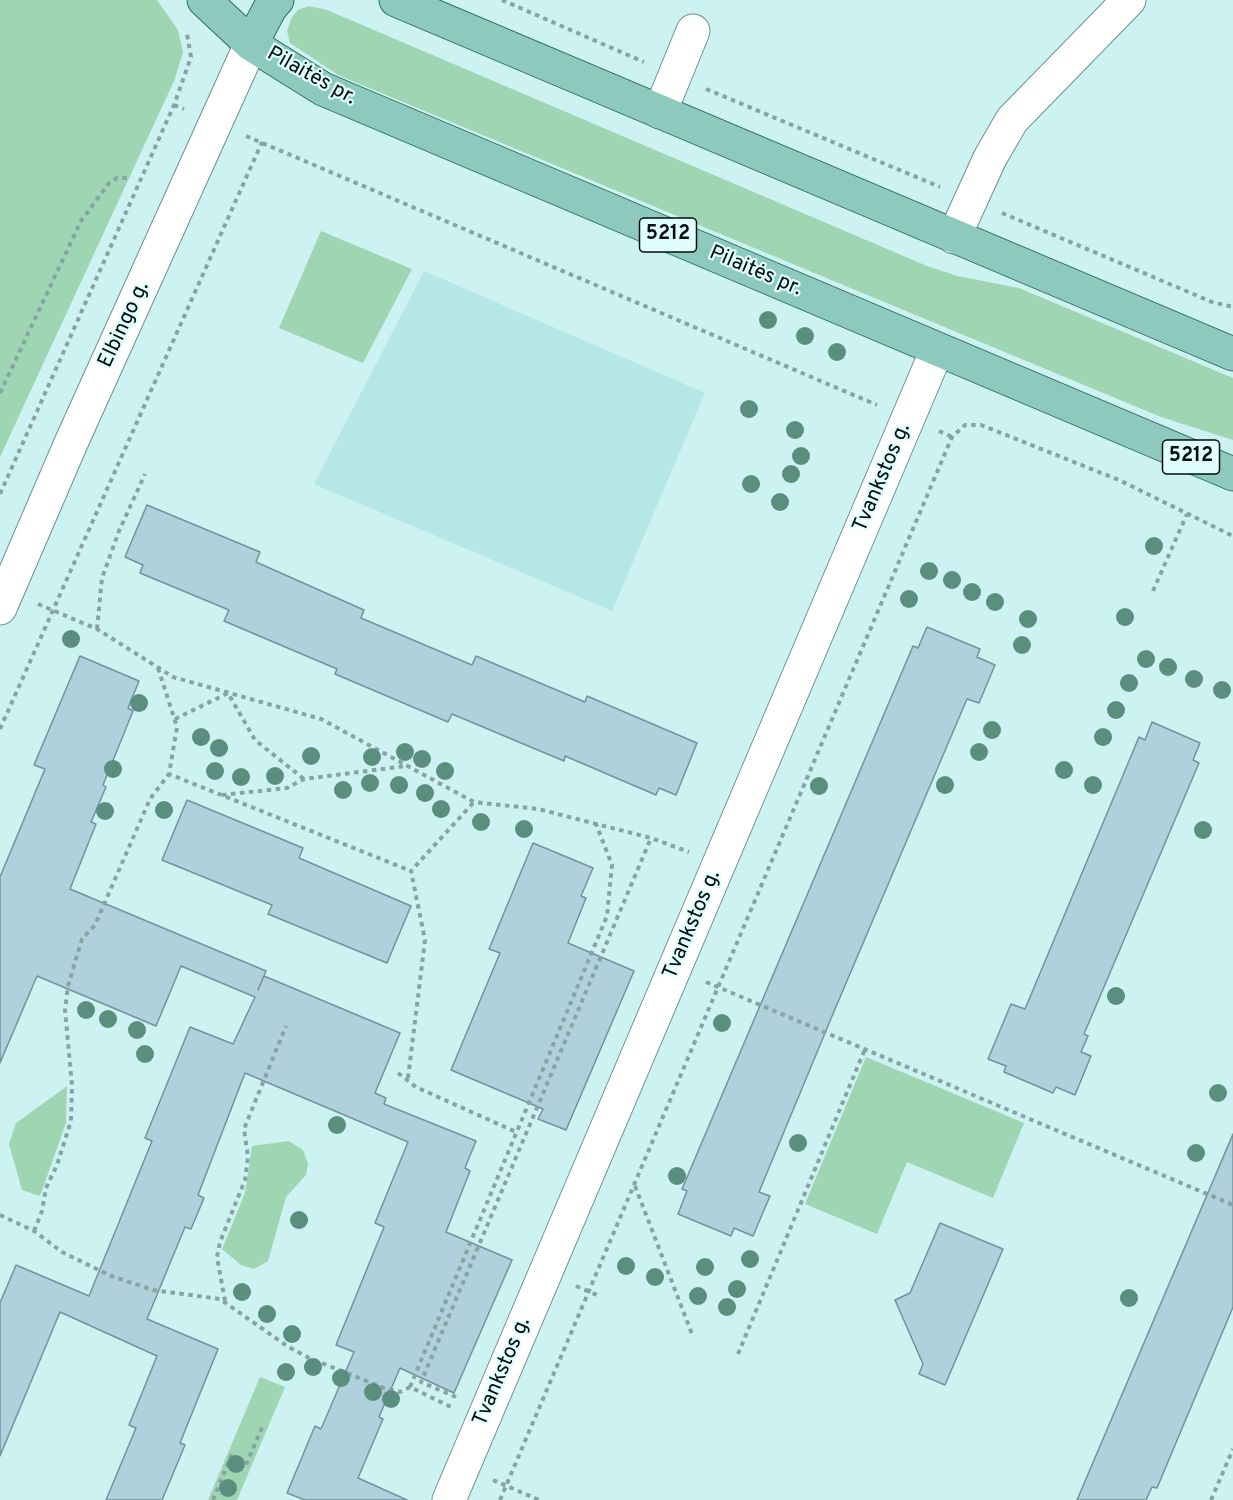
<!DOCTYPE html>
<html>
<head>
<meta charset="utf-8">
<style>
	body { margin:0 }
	canvas { display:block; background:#cdf2f2 }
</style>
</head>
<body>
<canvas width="1233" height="1500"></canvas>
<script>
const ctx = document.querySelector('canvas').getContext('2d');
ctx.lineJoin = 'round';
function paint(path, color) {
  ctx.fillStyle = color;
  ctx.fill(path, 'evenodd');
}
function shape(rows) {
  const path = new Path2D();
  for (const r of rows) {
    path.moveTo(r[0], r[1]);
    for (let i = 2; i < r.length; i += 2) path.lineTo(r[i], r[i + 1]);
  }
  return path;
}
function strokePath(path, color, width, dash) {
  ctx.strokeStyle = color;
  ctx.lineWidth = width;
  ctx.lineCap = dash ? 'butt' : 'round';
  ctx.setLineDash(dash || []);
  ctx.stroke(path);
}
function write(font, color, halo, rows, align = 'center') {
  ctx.font = font + ' Overpass,sans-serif';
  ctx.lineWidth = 4.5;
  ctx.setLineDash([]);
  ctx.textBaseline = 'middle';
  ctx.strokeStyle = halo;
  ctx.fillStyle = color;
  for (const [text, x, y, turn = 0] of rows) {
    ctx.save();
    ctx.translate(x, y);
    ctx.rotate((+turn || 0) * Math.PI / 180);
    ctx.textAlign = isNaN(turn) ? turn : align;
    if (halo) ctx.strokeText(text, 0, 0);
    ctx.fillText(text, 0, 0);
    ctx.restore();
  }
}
const built = shape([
	[424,271,705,393,612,611,314,484]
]);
const green = shape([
	[0,0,157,0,178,30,183,52,174,81,0,457],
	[309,6,327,10,927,266,957,276,1019,288,1233,378,1233,440,1161,417,338,75,290,43,287,31,292,17,298,10],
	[321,231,412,269,363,363,279,328],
	[866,1057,1024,1123,993,1198,907,1162,877,1234,805,1204],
	[67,1086,66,1123,40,1196,22,1190,9,1144,16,1123],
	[289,1141,303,1150,308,1164,306,1175,286,1197,268,1261,254,1269,241,1265,222,1249,245,1193,252,1146],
	[260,1377,285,1387,237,1500,208,1500]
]);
const building = shape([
	[147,505,260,552,256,562,364,610,361,618,472,665,476,656,585,702,587,696,697,743,676,795,659,788,656,795,565,756,564,761,452,714,448,722,335,674,337,669,224,621,229,610,140,573,143,565,125,557,147,505],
	[927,627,980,649,977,657,995,665,979,703,967,699,835,1009,759,1192,770,1196,753,1236,734,1228,731,1236,678,1214,687,1191,682,1189,913,646,918,648,927,627],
	[80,656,139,681,128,708,133,711,103,785,106,787,91,822,96,824,70,889,266,971,258,990,264,976,400,1033,375,1093,386,1098,384,1104,476,1141,465,1168,470,1171,446,1232,512,1260,454,1393,400,1368,379,1417,383,1419,358,1478,407,1500,305,1500,287,1493,315,1426,321,1429,354,1352,336,1345,384,1227,375,1223,408,1142,245,1073,198,1195,204,1198,191,1229,185,1227,147,1319,218,1349,180,1443,185,1445,162,1500,106,1500,136,1428,129,1425,157,1356,60,1312,0,1456,0,1303,16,1265,89,1296,152,1141,145,1138,190,1027,233,1044,255,997,181,966,156,1026,37,976,0,1063,0,877,45,769,34,765,80,656],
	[1152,722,1200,743,1193,760,1199,763,1084,1034,1088,1036,1081,1052,1091,1056,1075,1095,1056,1087,1053,1093,1004,1072,1006,1066,988,1059,1011,1004,1025,1009,1139,737,1145,740,1152,722],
	[187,800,303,848,299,858,411,906,387,963,268,914,272,905,162,860,187,800],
	[533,843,593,868,581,896,586,898,568,943,634,971,566,1130,538,1119,543,1109,451,1070,500,953,489,949,533,843],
	[1233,1134,1233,1307,1157,1488,1152,1487,1146,1500,1077,1500,1233,1134],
	[940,1223,1003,1249,945,1385,919,1374,923,1364,895,1300,910,1293,940,1223]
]);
const path = shape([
	[502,0,644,62],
	[706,89,940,187],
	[174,105,184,109],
	[246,136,877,405],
	[1002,213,1212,302,1233,307],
	[0,393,81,221,109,183,117,178,129,178],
	[939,431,952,437],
	[0,494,174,105,191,57,187,34],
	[1153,591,1187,514],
	[38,604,97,629,173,677,321,719,474,802,538,809,651,838,689,852],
	[97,629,102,578,119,531,145,474],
	[158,668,177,727,169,774,411,871],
	[175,719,228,693,255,740,304,779],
	[0,729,262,142],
	[222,795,287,788,304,779,406,766],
	[706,982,1233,1205],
	[398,1073,416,1087,516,1132],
	[408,1078,425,940,411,871,474,802],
	[635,1186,692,1334],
	[0,1215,34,1231,62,1252,111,1276,153,1290,220,1299,287,1346,309,1358,384,1388,400,1392,410,1387,451,1407],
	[34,1231,42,1211,46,1188,57,1165,71,1121,72,1085,65,1010,68,986,82,939,95,925,150,799,169,774],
	[576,1286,597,1295],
	[225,1301,217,1257,220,1242,245,1180,248,1157,244,1129,286,1026],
	[738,1354,865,1049],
	[410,1387,607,916,612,865,596,824],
	[456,1397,421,1382,651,838],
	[493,1480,539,1500],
	[213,1500,231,1456,247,1463,263,1425],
	[500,1500,952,437,965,425,981,425,1119,480,1233,536],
	[1211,1500,1233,1449]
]);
const minor = shape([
	[660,112,693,31],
	[954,237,990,158,1012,120,1129,0],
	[0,608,71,443,251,44],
	[449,1500,937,350]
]);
const major = shape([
	[204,0,251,44,323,89,1233,474],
	[396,0,1233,354],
	[251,44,270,8,277,0]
]);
const trees = [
	[768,320],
	[805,336],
	[837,352],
	[749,409],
	[795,430],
	[801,456],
	[791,474],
	[751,484],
	[780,502],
	[1154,546],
	[929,571],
	[952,580],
	[972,592],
	[909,599],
	[995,602],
	[1125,617],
	[1028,619],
	[71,639],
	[1022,645],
	[1146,659],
	[1168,667],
	[1194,679],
	[1129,683],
	[1222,690],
	[139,703],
	[1116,710],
	[992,730],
	[201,737],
	[1103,737],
	[219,748],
	[405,752],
	[979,752],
	[311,756],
	[372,757],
	[422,759],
	[113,769],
	[1064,770],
	[215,771],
	[445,771],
	[275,776],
	[241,777],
	[370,783],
	[399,785],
	[945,785],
	[1093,785],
	[819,786],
	[343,790],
	[425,793],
	[441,809],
	[164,810],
	[105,811],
	[481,822],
	[524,829],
	[1203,830],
	[1116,996],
	[86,1010],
	[108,1019],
	[722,1023],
	[137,1030],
	[145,1054],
	[1218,1093],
	[337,1125],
	[798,1143],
	[1196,1153],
	[677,1176],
	[299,1220],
	[750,1259],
	[626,1266],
	[705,1267],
	[655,1277],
	[737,1289],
	[242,1292],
	[698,1296],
	[1129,1298],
	[727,1307],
	[267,1314],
	[292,1334],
	[313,1367],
	[286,1372],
	[341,1378],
	[373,1392],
	[391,1399],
	[236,1464],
	[228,1488]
];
const shields = [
	[668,235,57],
	[1191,457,57]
];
const shieldNames = [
	["5212",668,235],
	["5212",1191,457]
];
const streetNames = [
	["Pilaitės pr.",311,77,29],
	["Pilaitės pr.",755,272,23],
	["Elbingo g.",125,325,-65],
	["Tvankstos g.",883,478,-67],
	["Tvankstos g.",693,925,-67],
	["Tvankstos g.",503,1372,-67]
];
paint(built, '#b6e6e6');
paint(green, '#9fd5b3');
paint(building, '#afd1db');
strokePath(building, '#72939b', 1.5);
strokePath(minor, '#6e9191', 35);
strokePath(major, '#2b7062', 35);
strokePath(path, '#87a3a3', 4, [4.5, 4.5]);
strokePath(minor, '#fff', 33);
strokePath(major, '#8dc9bc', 33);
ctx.fillStyle = '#5c8e7f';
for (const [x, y] of trees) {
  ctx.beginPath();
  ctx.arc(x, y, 9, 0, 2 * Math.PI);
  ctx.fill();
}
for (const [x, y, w] of shields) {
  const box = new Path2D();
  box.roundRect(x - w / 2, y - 17, w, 34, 4.5);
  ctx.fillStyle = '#e0fefe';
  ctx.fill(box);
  strokePath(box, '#030e0e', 1.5);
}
write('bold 20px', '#030e0e', null, shieldNames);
write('21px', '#030e0e', '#e0fefe', streetNames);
</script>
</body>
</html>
